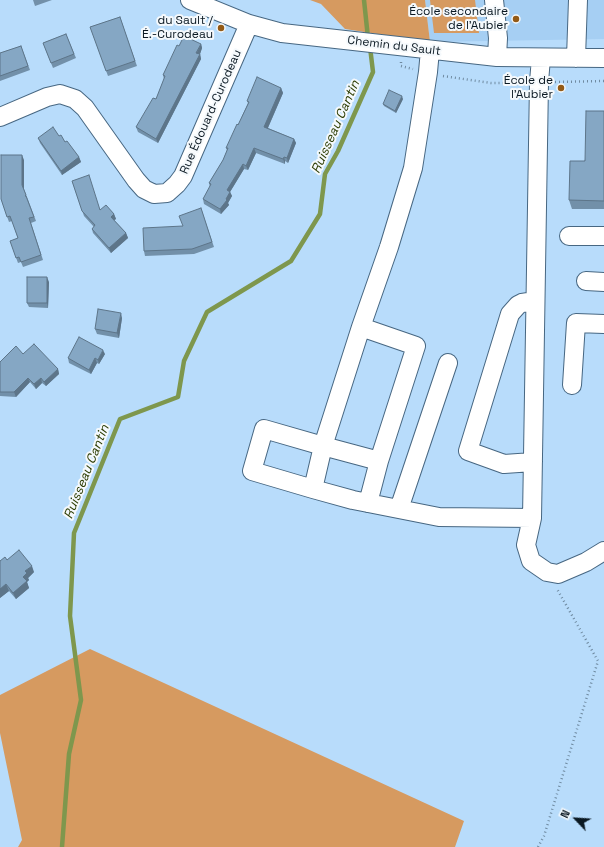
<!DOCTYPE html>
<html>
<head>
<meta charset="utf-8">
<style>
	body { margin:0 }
	#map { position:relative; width:604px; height:847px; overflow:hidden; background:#b8dcfb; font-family:"Space Grotesk",sans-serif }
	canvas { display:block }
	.north { position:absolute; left:556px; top:799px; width:40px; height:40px; -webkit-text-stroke:3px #f5f9fc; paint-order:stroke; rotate:295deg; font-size:11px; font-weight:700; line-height:16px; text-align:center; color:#0a1822 }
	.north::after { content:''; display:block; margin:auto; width:14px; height:18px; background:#0a1822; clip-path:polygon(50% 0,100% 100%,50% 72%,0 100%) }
</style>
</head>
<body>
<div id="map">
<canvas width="604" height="847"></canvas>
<div class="north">N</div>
</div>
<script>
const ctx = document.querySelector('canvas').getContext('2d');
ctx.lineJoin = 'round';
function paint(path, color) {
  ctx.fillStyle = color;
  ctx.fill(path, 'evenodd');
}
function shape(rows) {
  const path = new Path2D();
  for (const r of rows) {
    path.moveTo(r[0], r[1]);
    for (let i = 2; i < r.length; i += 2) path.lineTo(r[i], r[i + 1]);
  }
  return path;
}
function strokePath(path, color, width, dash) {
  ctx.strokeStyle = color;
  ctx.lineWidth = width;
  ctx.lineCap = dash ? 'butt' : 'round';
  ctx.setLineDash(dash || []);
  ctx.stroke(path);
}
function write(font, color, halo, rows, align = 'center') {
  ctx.font = font + ' "Space Grotesk",sans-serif';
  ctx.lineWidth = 4;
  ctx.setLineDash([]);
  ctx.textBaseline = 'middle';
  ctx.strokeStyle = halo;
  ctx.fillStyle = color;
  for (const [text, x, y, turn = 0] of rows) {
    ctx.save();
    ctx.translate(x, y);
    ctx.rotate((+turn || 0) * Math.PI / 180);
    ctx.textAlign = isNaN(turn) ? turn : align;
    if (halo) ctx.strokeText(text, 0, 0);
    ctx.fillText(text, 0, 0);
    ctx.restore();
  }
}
const built = shape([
	[425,0,604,0,604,39,430,42]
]);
const green = shape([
	[310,0,425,0,430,42,345,29,321,4],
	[430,0,475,0,479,33,434,33],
	[90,649,464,821,455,847,18,847,22,840,0,733,0,695]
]);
const stream = shape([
	[364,0,368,38],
	[62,847,69,754,81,700,70,616,74,533,120,419,178,397,184,361,207,312,291,261,320,214,325,174,338,151,373,72,370,47]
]);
const path = shape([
	[401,62,401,66,413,69],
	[443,76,491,83,524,83],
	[555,82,604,81],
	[538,847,544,836,598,661,557,589]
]);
const minor = shape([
	[190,0,249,24,282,33,497,57,604,58],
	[494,0,498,38,497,57],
	[576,58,578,0],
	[0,117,47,97,60,94,75,99,85,108,136,180,144,189,154,194,167,193,177,184,183,176,249,24],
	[569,236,604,236],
	[586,281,604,282],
	[361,327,389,247,413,168,428,72,430,50],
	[572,385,576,323,604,324],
	[533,462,504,464,468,451,510,314,518,305,522,303,535,301],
	[313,489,323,446,361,327,416,346,379,461,323,446,264,429,252,471,313,489,353,500,439,517,532,518,539,82,541,58],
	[368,503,379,461],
	[399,509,448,363],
	[532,518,526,545,531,561,547,572,558,574,586,562,604,551]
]);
const wall = shape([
	[33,0,52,0,35,6],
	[120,17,137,66,108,76,90,27],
	[66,34,76,58,53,68,43,43],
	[201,44,202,48,200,54,201,59,158,143,138,132,136,127,156,99,164,79,163,75,179,46],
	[21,46,30,70,0,81,0,53],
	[281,88,283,93,268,128,294,139,296,143,288,163,285,161,285,164,256,153,248,170,244,169,230,192,232,196,228,203,229,205,221,214,204,204,203,199,210,187,209,183,223,160,227,150,226,148,238,125,248,103,247,101],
	[403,99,396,113,384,106,383,104],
	[604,111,604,209,572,209,569,200],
	[59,136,65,142,79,157,81,162,62,175,40,143,38,138],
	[24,160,24,189,36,221,31,223,43,260,23,267,21,262,18,263,10,241,18,239,12,221,9,222,1,199],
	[72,181,100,210,114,214,116,219,114,220,126,233,128,238,111,253,93,233,92,229,94,227,84,216],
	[201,208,214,247,194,254,145,256,144,251,183,226],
	[49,282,48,308,29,307,27,303],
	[122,318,119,338,97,334,95,329],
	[23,354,58,369,59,374,46,386,42,383,36,389,30,382,16,397,0,396,0,362],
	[105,354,99,364,97,363,91,374,69,363,68,358],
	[7,560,34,572,28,578,29,580,27,582,29,588,16,599,9,591,0,598]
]);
const shadedWall = shape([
	[201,44,202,48,200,54,201,59,158,143,156,139],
	[281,88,283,93,266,132,264,127],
	[402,96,403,99,396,113,395,111],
	[294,139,296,143,288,163,287,158],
	[254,148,256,153,248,170,246,166],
	[22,155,24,160,24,190,22,185],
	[79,157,81,162,62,175,61,171],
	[284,157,285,161,285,164,283,159],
	[243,164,244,169,230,192,232,196,228,203,229,205,221,214,220,209,226,199,227,190],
	[114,214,116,219,113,221,111,217],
	[126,233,128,238,111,253,109,248],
	[47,277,49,282,48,308,47,303],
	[121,313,122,318,119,338,117,333],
	[103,350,105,354,99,364,98,360],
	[95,358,97,363,91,374,89,370],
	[58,369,59,374,46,386,44,382],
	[28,378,30,382,16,397,14,392],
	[41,378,42,383,36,389,34,384],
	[32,566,34,572,28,578,29,580,27,582,29,588,16,599,13,593,25,571],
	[6,584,9,591,0,598,0,589]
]);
const building = shape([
	[120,17,135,61,106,71,90,27,120,17],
	[66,34,74,54,51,63,43,43,66,34],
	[184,36,201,44,196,53,200,54,156,139,136,127,153,98,156,99,165,76,163,75,177,45,179,46,184,36],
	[21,46,28,66,0,76,0,53,21,46],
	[257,77,281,88,264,127,294,139,287,158,284,157,283,159,254,148,246,166,243,164,227,190,230,192,226,199,227,200,220,209,203,199,211,184,209,183,223,160,228,148,226,148,237,124,238,125,249,102,247,101,257,77],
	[389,90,402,96,395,111,383,104,389,90],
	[586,111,604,111,604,201,569,200,570,161,585,161,586,111],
	[53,127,59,136,61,135,65,142,67,141,79,157,61,171,38,138,53,127],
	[1,155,22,155,22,185,26,195,25,196,26,196,34,217,29,218,41,255,21,262,19,257,16,258,10,241,18,238,10,216,7,217,1,199,1,155],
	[89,175,100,210,106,205,114,214,111,217,126,233,109,248,92,229,95,225,82,211,72,181,89,175],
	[201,208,212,242,192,249,144,251,143,228,183,226,179,216,201,208],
	[27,277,47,277,47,303,27,303,27,277],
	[98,309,121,313,117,333,95,329,98,309],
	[79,337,103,350,98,360,95,358,89,370,68,358,79,337],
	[34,344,58,369,44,382,41,378,34,384,28,378,14,392,0,392,0,362,16,346,23,354,34,344],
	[19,550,32,566,25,571,27,573,23,577,27,581,13,593,6,584,0,589,0,561,5,557,7,560,19,550]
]);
const markers = [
	[516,19,4,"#935a16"],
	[221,28,4,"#935a16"],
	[561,88,4,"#935a16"]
];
const poiNames = [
	["École secondaire",508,12],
	["de l'Aubier",508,26],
	["du Sault /",213,21],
	["É.-Curodeau",213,35],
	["École de",553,81],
	["l'Aubier",553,95]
];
const streetNames = [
	["Chemin du Sault",394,46,7],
	["Rue Édouard-Curodeau",211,112,-66]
];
const waterNames = [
	["Ruisseau Cantin",336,127,-66],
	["Ruisseau Cantin",87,472,-68]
];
paint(built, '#a6cff3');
paint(green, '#d69a60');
strokePath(stream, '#7e974d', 4.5);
strokePath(minor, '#476782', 20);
strokePath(path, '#6f8aa0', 2.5, [1, 3]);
strokePath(minor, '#fff', 18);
paint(wall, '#7290a9');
paint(shadedWall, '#5d7589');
paint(building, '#85a7c4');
strokePath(building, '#5d7589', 1);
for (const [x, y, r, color] of markers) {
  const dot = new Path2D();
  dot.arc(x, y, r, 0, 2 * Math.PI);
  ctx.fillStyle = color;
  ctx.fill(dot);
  strokePath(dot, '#f5f9fc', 1.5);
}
write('12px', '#0a1822', '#f5f9fc', poiNames, 'right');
write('12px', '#0a1822', '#f5f9fc', streetNames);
write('italic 13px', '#2d3d03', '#f5f9fc', waterNames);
</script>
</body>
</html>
